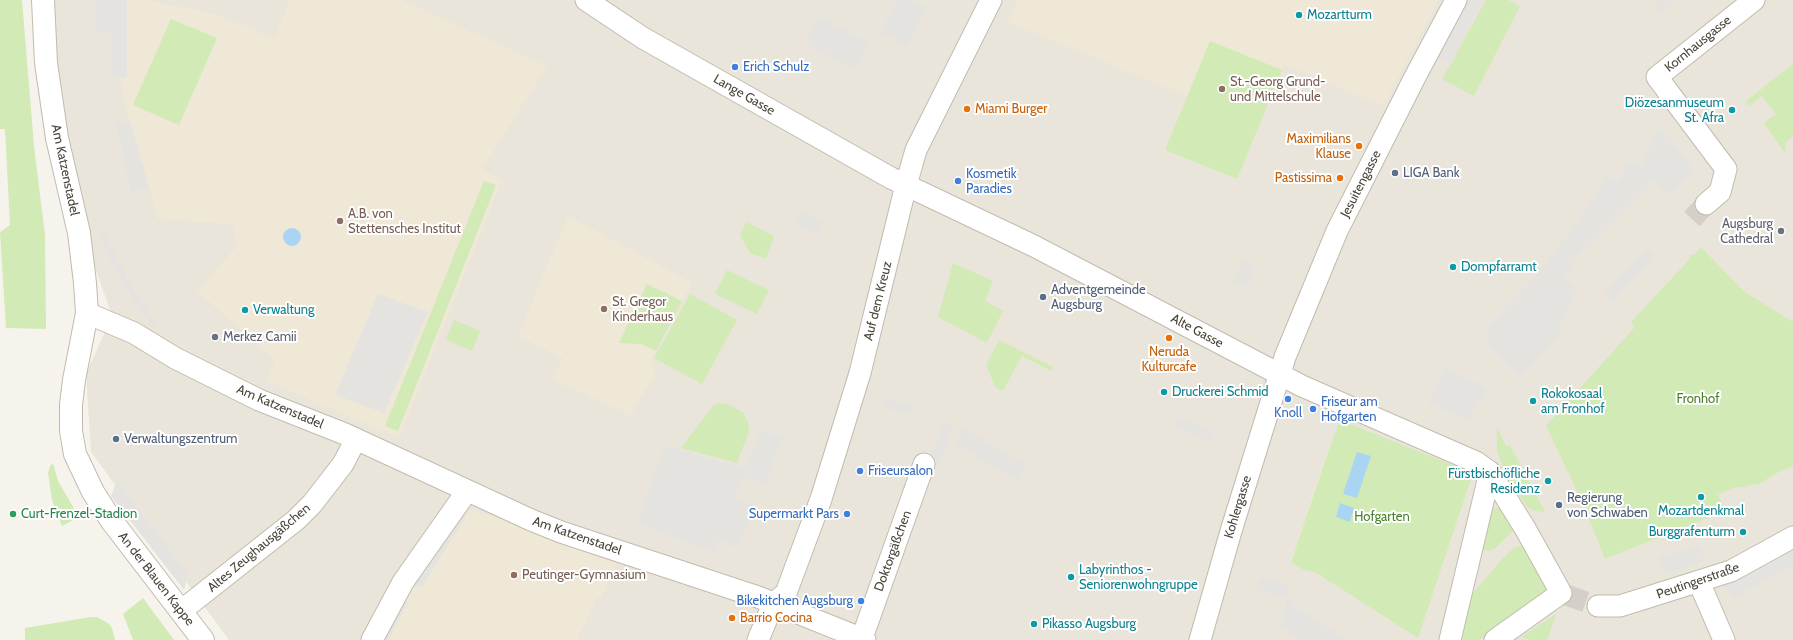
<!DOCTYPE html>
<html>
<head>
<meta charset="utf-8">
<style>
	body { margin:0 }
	canvas { display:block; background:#f6f3ec }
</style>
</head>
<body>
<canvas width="1793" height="640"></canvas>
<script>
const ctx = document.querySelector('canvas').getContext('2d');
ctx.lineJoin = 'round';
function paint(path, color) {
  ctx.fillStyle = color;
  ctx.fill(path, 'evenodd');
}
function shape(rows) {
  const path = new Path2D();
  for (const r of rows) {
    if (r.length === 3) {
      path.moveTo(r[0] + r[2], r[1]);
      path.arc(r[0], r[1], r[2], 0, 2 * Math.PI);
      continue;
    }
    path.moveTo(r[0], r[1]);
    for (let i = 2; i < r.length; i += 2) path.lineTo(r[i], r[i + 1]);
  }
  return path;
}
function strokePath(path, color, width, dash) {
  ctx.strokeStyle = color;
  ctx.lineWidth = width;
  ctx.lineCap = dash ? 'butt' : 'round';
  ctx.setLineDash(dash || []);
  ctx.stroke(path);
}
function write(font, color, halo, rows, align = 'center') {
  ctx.font = font + ' Cabin,sans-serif';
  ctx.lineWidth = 4;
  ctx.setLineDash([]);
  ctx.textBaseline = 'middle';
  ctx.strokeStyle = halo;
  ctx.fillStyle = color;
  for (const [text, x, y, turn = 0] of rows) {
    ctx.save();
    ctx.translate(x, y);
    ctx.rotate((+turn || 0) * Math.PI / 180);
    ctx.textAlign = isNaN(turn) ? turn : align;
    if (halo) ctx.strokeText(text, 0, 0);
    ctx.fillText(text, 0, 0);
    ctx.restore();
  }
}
const residential = shape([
	[34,0,1793,0,1793,640,229,640,91,452,86,374,112,316,41,112]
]);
const education = shape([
	[127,0,145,0,218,15,274,39,290,0,401,0,547,66,482,169,502,180,399,438,267,381,275,360,197,291,237,246,232,224,158,219,124,100,120,78,127,78],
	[1018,0,1438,0,1384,106,1285,64,1237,179,1165,150,1187,96,1007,21],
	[568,216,692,283,651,361,656,372,631,415,553,380,563,358,518,336],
	[470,510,510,520,617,563,601,598,597,597,577,640,377,640,459,512,467,514]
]);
const green = shape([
	[0,0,22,0,34,146,45,235,46,329,6,328,0,232,10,225,5,129,0,129],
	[1486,0,1508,0,1520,6,1474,96,1442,79],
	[171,19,217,38,179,125,133,105],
	[1210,41,1282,70,1237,179,1165,150],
	[1793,64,1793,136,1785,143,1786,150,1784,152,1764,123,1776,114,1762,96,1749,106,1745,102],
	[484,181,496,185,398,431,385,426],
	[746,222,774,236,766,259,750,253,740,235],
	[1701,247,1743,291,1793,322,1793,466,1777,473,1757,485,1754,484,1748,486,1733,488,1718,495,1725,510,1715,515,1605,559,1581,499,1546,426,1635,327,1631,322,1688,261,1690,255,1694,255],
	[953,263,993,281,985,301,1003,311,987,343,938,317],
	[727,270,769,290,757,314,715,294],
	[647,284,682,301,656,351,641,344,619,343],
	[690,294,737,320,702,384,654,358],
	[454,320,480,331,472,351,446,340],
	[999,340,1053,367,1051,371,1022,356,1003,391,996,388,986,365],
	[718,403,728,404,744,413,749,426,748,434,737,463,681,448,713,406],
	[1340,420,1473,473,1418,638,1315,572,1304,570,1291,563,1329,450],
	[1497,427,1506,446,1510,445,1545,512,1535,511,1527,507,1507,476,1497,452],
	[53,463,58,481,79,517,62,526,52,500,48,473,50,466],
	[1500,507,1510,523,1513,531,1493,550,1487,551,1481,549,1489,511],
	[1520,546,1525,547,1552,591,1479,640,1458,640,1467,600,1505,556,1514,548],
	[143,598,174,640,133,640,123,614],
	[1556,614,1547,640,1531,640,1521,637],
	[91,617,97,617,108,623,112,628,115,640,25,640,25,628]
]);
const parking = shape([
	[95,0,127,0,127,78,111,78,112,32,96,33],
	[897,0,911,0,927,8,907,46,880,32],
	[1464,0,1482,0,1451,65,1436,58],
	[1659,0,1661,1,1677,0,1661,12,1654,6],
	[819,17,869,43,855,69,805,43],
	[130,121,149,187,131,192,116,123],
	[1658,128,1669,138,1694,170,1670,195,1654,180,1585,250,1584,249,1568,267,1572,270,1564,278,1576,290,1559,326,1563,330,1520,377,1487,344,1488,327,1539,272,1567,236,1609,176,1619,182,1627,162,1642,165],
	[802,211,824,223,817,236,795,224],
	[104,232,130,284,156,323,152,326,138,308,112,263,99,235],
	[1647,249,1655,257,1611,303,1603,295],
	[1243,260,1256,266,1247,287,1234,282],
	[378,294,428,312,384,413,335,395],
	[1447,369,1488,388,1468,420,1428,403],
	[885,397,913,406,910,415,882,407],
	[1179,416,1212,430,1209,441,1174,426],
	[943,421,953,425,939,466,928,463],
	[963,428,1027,466,1018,481,955,444],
	[761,430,783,437,765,484,742,477,734,498,754,505,737,548,718,540,713,552,637,523,665,446,746,468],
	[117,481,188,574,184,590,111,496],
	[459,512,467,514,422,587,408,587],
	[1700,547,1704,560,1665,575,1659,556],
	[1793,547,1793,565,1735,597,1724,586],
	[1260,578,1289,585,1286,597,1256,590],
	[1288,597,1295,601,1293,605,1347,640,1301,640,1280,626],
	[399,601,408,602,388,640,377,640]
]);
const water = shape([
	[292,237,9],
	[1357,452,1371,456,1357,498,1343,494],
	[1340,503,1354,508,1350,522,1336,517]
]);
const minorTunnel = shape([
	[1692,219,1706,204],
	[1566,595,1598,606]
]);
const minor = shape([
	[586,0,643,38,891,178,1034,246,1302,386,1476,462,1490,472],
	[1706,204,1720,192,1726,169,1657,77,1754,0],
	[87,313,134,333,175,358,259,400,345,434,531,520,561,532,758,597,865,640],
	[1699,582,1724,640],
	[1598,606,1620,606,1731,571,1793,537],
	[181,611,296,520,312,504,343,464,356,439],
	[862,638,924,464],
	[372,640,403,582,467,491],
	[758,640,773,604,786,593,821,499,860,373,906,185,916,150,991,0],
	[1200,640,1231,531,1285,357,1337,231,1415,77,1456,0],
	[1450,640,1490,472,1526,530,1561,593],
	[1495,640,1561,593]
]);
const tertiary = shape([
	[43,0,46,63,57,138,79,233,85,283,87,313,74,380,71,405,71,431,75,454,93,492,111,520,203,640]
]);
const markers = [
	[1299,15,4,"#0f9aa8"],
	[735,67,4,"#3f7fe0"],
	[1222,89,4,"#8d6e63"],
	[967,109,4,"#e8710a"],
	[1732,110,4,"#0f9aa8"],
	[1359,146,4,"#e8710a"],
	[1395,173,4,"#5c6f8a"],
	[1340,178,4,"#e8710a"],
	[958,181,4,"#3f7fe0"],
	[340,221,4,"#8d6e63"],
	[1781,231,4,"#6b7280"],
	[1453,267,4,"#0f9aa8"],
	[1043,297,4,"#5c6f8a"],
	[604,309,4,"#8d6e63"],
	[245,310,4,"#0f9aa8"],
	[215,337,4,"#6b7280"],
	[1169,338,4,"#e8710a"],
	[1164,392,4,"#0f9aa8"],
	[1288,399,4,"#3f7fe0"],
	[1533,401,4,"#0f9aa8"],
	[1313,409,4,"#3f7fe0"],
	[116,439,4,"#5c6f8a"],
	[860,471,4,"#3f7fe0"],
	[1548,481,4,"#0f9aa8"],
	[1701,497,4,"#0f9aa8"],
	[1559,505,4,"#5c6f8a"],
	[13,514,4,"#2e9e5b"],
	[847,514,4,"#3f7fe0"],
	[1743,532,4,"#0f9aa8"],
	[514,575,4,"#8d6e63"],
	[1071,577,4,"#0f9aa8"],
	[861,601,4,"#3f7fe0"],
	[732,618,4,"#e8710a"],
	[1034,624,4,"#0f9aa8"]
];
const cultureNames = [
	["Mozartturm",1307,15],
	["Diözesanmuseum",1724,103,"right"],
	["St. Afra",1724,118,"right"],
	["Dompfarramt",1461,267],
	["Verwaltung",253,310],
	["Druckerei Schmid",1172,392],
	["Rokokosaal",1541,394],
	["am Fronhof",1541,409],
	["Fürstbischöfliche",1540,474,"right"],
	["Residenz",1540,489,"right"],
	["Mozartdenkmal",1701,511,"center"],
	["Burggrafenturm",1735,532,"right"],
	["Labyrinthos -",1079,570],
	["Seniorenwohngruppe",1079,585],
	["Pikasso Augsburg",1042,624]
];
const streetNames = [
	["Kornhausgasse",1698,44,-39],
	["Lange Gasse",744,95,30],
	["Am Katzenstadel",65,170,78],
	["Jesuitengasse",1361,184,-63],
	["Auf dem Kreuz",878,301,-76],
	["Alte Gasse",1197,331,28],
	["Am Katzenstadel",280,407,23],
	["Kohlergasse",1238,507,-73],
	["Am Katzenstadel",577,536,19],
	["Altes Zeughausgäßchen",259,548,-40],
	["Doktorgäßchen",893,551,-70],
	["An der Blauen Kappe",156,579,52],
	["Peutingerstraße",1698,581,-19]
];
const shopNames = [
	["Erich Schulz",743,67],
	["Kosmetik",966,174],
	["Paradies",966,189],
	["Friseur am",1321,402],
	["Hofgarten",1321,417],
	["Knoll",1288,413,"center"],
	["Friseursalon",868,471],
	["Supermarkt Pars",839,514,"right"],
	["Bikekitchen Augsburg",853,601,"right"]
];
const educationNames = [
	["St.-Georg Grund-",1230,82],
	["und Mittelschule",1230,97],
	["A.B. von",348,214],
	["Stettensches Institut",348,229],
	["St. Gregor",612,302],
	["Kinderhaus",612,317],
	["Peutinger-Gymnasium",522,575]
];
const foodNames = [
	["Miami Burger",975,109],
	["Maximilians",1351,139,"right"],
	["Klause",1351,154,"right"],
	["Pastissima",1332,178,"right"],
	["Neruda",1169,352,"center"],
	["Kulturcafe",1169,367,"center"],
	["Barrio Cocina",740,618]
];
const serviceNames = [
	["LIGA Bank",1403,173],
	["Adventgemeinde",1051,290],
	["Augsburg",1051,305],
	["Verwaltungszentrum",124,439],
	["Regierung",1567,498],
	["von Schwaben",1567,513]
];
const worshipNames = [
	["Augsburg",1773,224],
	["Cathedral",1773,239],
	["Merkez Camii",223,337,"left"]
];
const parkNames = [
	["Fronhof",1698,399],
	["Hofgarten",1382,517]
];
const leisureNames = [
	["Curt-Frenzel-Stadion",21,514]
];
paint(residential, '#eae5da');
paint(education, '#efe8d6');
paint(green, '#d2eab5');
paint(parking, '#e5e3e0');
paint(water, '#a9d4f2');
strokePath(minorTunnel, '#d4d0c8', 21, [21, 10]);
strokePath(minor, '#c2bbae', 23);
strokePath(tertiary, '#c2bbae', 24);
strokePath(minor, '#fff', 21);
strokePath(tertiary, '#fff', 22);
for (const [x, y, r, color] of markers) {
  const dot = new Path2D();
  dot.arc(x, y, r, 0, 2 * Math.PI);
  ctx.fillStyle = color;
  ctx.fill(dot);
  strokePath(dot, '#fff', 1.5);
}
write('13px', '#0d838f', '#fff', cultureNames, 'left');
write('13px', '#4b4439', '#fff', streetNames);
write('13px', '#366cbe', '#fff', shopNames, 'left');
write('13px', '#785e54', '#fff', educationNames, 'left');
write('13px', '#c56008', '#fff', foodNames, 'left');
write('13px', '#4e5e75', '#fff', serviceNames, 'left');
write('13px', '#5b616d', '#fff', worshipNames, 'right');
write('13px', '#4a7f2a', '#fff', parkNames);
write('13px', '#27864d', '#fff', leisureNames, 'left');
</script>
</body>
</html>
